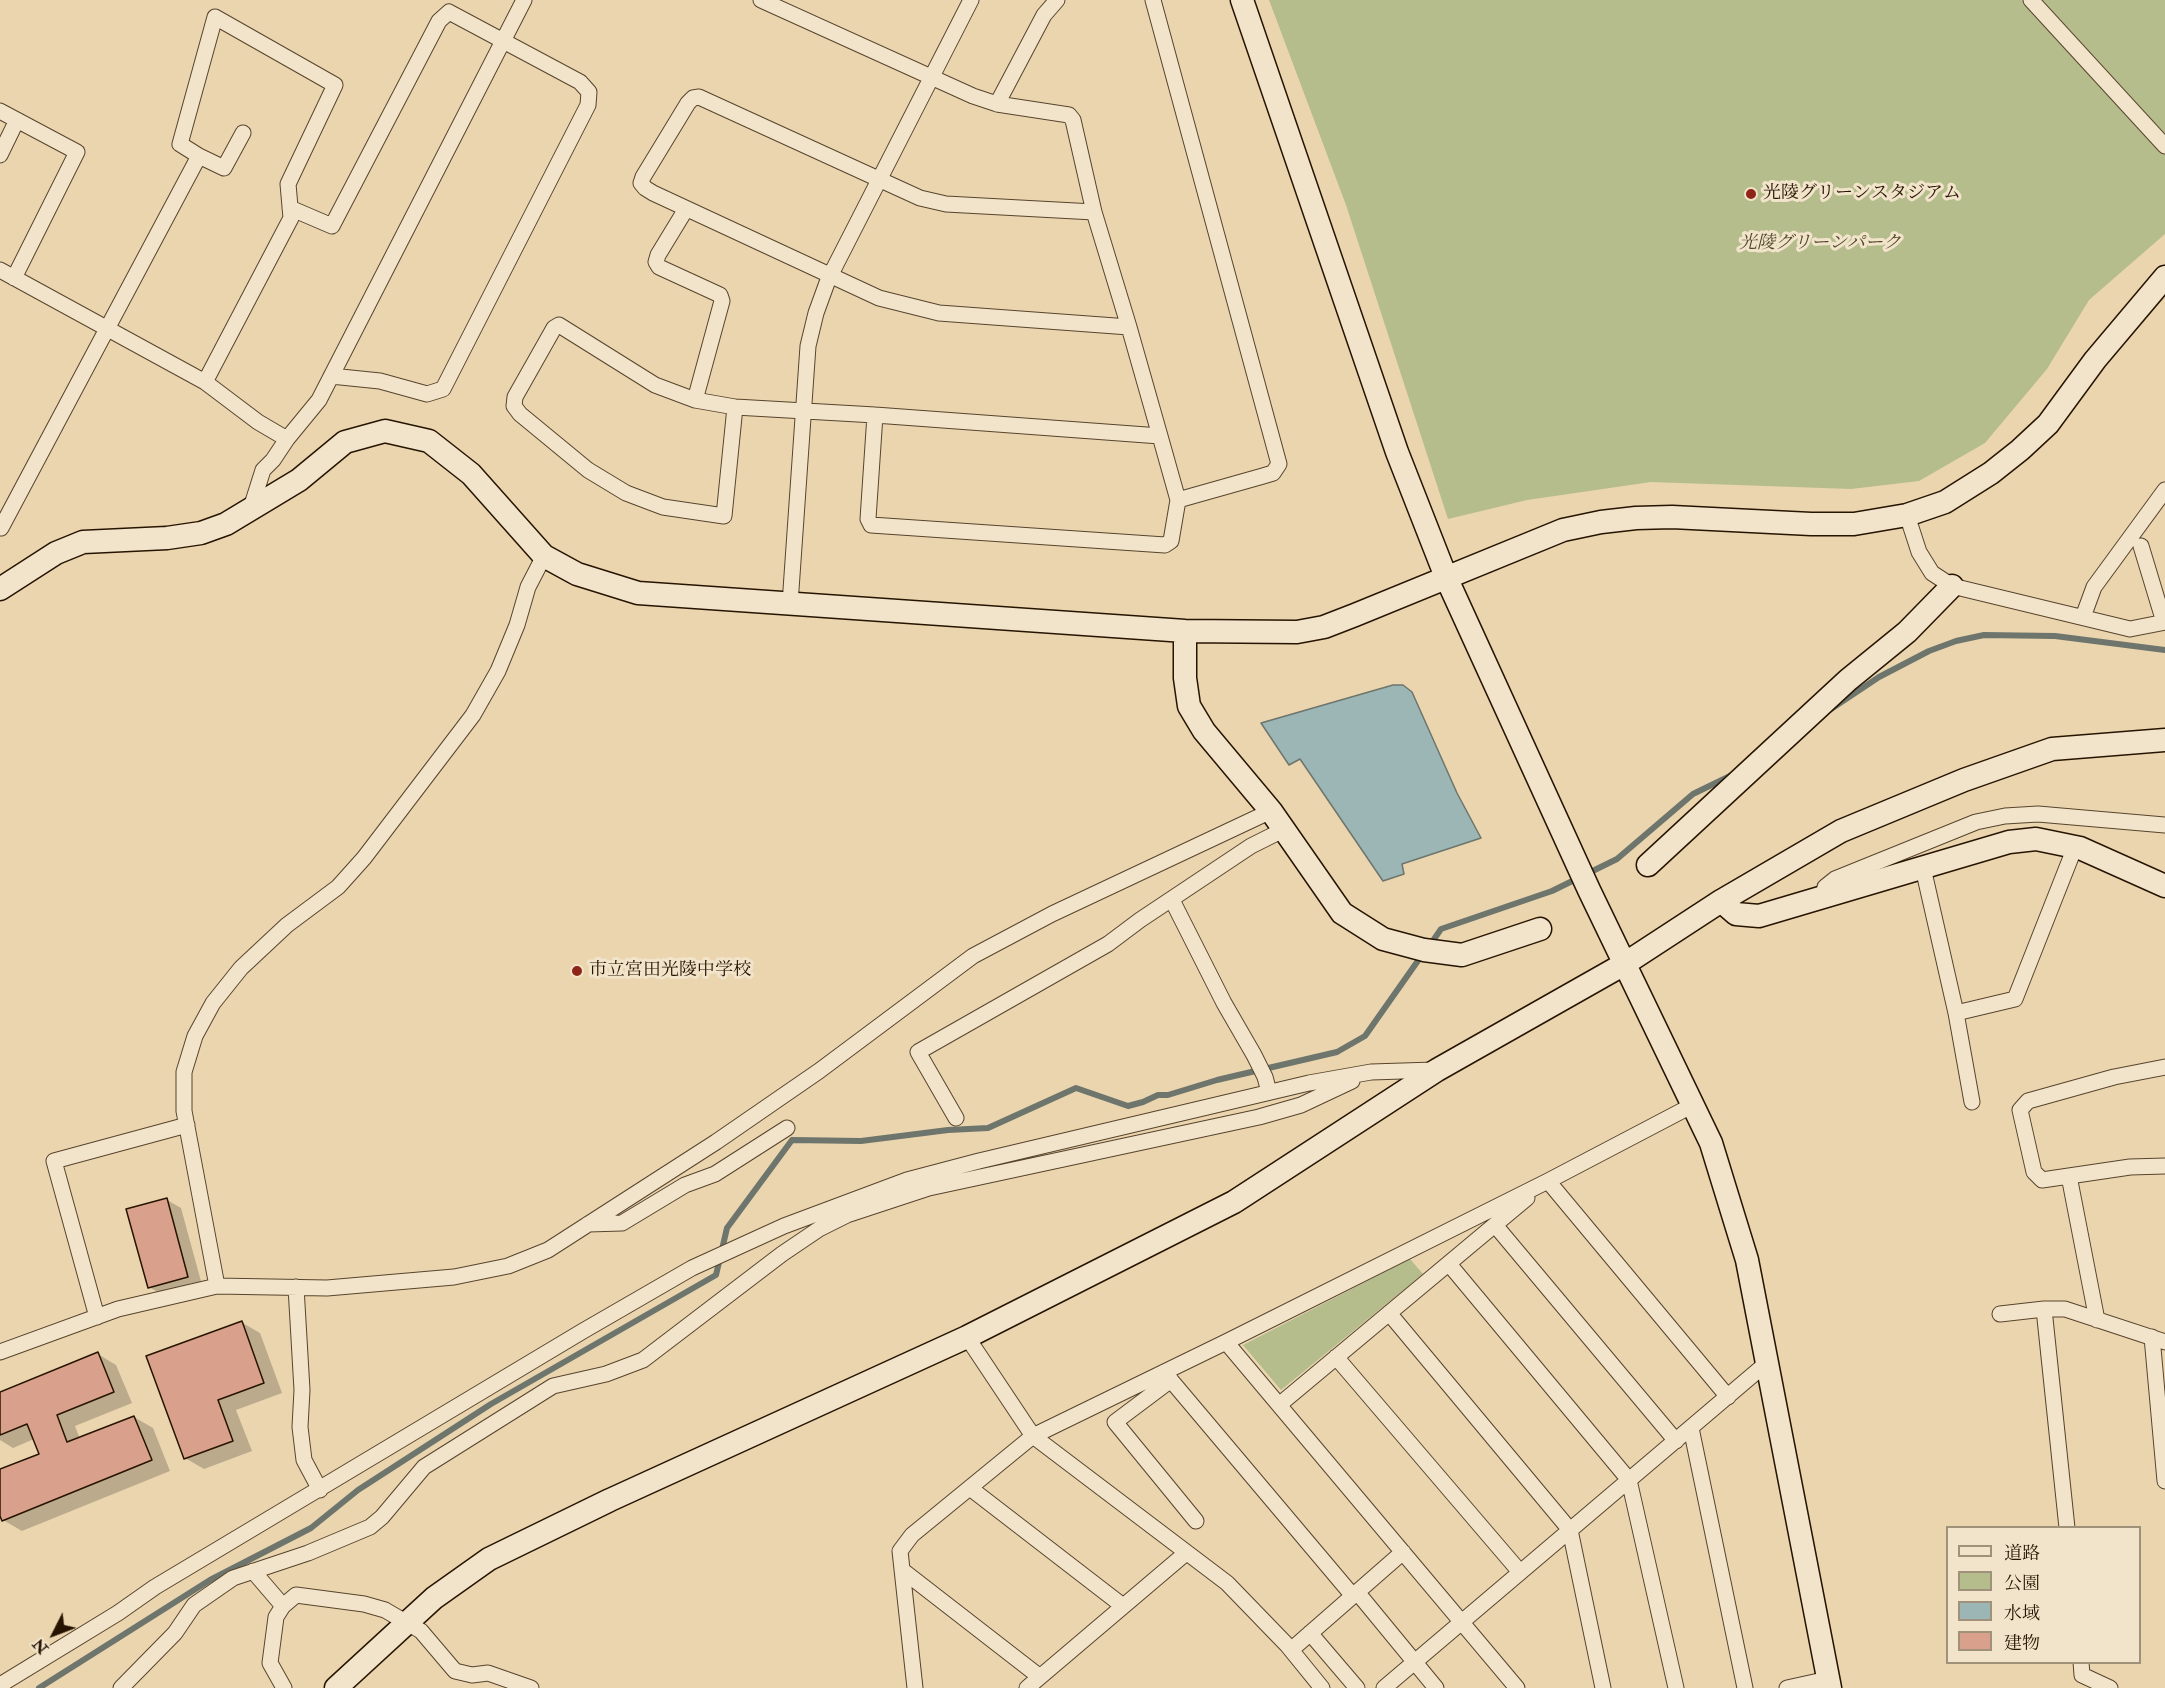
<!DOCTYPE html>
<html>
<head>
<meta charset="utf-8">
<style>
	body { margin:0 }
	#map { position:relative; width:2165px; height:1688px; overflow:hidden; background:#ead5af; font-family:"IM FELL Double Pica","Noto Serif JP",serif }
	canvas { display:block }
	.legend { position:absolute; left:1946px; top:1526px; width:195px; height:138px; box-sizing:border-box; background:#f1e4cb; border:2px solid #a0917a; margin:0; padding:8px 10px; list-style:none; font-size:18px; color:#271400 }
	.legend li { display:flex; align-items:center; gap:12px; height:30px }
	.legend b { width:30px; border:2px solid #a0917a }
	.north { position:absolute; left:24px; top:1604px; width:60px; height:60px; -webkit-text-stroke:4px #f1e4cb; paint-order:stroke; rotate:228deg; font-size:16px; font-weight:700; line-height:24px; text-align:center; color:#271400 }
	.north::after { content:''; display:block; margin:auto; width:21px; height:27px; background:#271400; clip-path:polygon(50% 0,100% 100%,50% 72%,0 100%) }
</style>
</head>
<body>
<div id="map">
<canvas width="2165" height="1688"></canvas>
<ul class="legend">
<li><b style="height:8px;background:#f1e4cb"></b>道路</li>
<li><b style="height:16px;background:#b6bd8c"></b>公園</li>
<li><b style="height:16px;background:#9bb6b4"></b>水域</li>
<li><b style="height:16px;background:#d9a18c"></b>建物</li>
</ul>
<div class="north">N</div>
</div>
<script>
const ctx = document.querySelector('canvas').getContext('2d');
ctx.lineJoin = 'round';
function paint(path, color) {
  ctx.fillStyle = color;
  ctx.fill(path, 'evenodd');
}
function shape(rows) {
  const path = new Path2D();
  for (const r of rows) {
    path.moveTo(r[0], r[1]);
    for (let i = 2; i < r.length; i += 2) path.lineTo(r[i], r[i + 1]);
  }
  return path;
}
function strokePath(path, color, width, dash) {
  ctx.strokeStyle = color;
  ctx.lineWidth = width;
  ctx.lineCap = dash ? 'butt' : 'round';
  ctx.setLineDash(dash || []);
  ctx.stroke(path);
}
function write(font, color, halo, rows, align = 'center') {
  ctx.font = font + ' "IM FELL Double Pica","Noto Serif JP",serif';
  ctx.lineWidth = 6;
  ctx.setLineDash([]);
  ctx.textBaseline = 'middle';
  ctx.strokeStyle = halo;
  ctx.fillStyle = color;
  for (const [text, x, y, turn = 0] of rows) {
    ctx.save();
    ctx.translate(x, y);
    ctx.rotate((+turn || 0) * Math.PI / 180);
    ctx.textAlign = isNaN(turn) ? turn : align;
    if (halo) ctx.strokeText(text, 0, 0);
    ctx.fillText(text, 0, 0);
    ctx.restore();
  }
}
const green = shape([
	[1269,0,2165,0,2165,234,2089,300,2047,369,1985,443,1919,481,1851,489,1651,482,1527,500,1448,519,1346,205],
	[1410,1259,1423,1274,1281,1390,1243,1345]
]);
const water = shape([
	[1393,685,1403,685,1412,692,1457,793,1481,838,1402,864,1404,874,1383,881,1300,759,1289,765,1261,723,1393,685]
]);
const shadow = shape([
	[167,1200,181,1208,202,1285,163,1295,149,1287],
	[241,1322,260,1333,282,1393,236,1410,252,1451,204,1469,185,1458],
	[98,1354,116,1365,132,1403,75,1426,80,1439,134,1417,153,1428,170,1471,22,1531,3,1520,0,1512,0,1471,41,1455,34,1439,13,1448,0,1440,0,1393]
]);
const stream = shape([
	[1831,709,1879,677,1929,651,1956,641,1984,635,2055,636,2165,650],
	[1430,945,1441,929,1552,891,1617,859,1693,794,1730,776],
	[39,1688,210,1580,311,1528,358,1490,491,1404,716,1275,727,1228,792,1140,861,1141,948,1130,988,1128,1076,1088,1128,1106,1143,1102,1158,1095,1168,1095,1217,1080,1337,1052,1365,1036,1422,955]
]);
const building = shape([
	[167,1198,188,1277,148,1288,126,1209,167,1198],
	[242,1321,264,1383,218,1400,233,1441,184,1459,146,1356,242,1321],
	[98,1352,114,1392,57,1415,67,1442,134,1416,152,1460,2,1521,0,1516,0,1469,39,1454,27,1424,0,1435,0,1392,98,1352]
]);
const street = shape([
	[761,0,973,96,997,104,1069,115,1073,120,1094,212],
	[1153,0,1279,464,1273,473,1263,476,1178,500],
	[2031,0,2165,146],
	[997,104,1044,15,1057,0],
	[0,111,77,152,14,278],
	[0,155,17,120],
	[199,156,224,168,243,133],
	[290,208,332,226,439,21,449,12,580,82,589,92,588,105,443,389,427,394,380,381,331,376],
	[686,209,658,255,656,262,659,267,720,295,722,301,695,400],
	[0,270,205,382,258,422,287,439],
	[1129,327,1094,212,946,204,920,198,699,97,693,98,688,103,643,177,641,183,645,188,653,193,879,298,939,313,1129,327,1160,436],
	[735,407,724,516,663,507,626,493,588,470,520,414,514,406,515,397,554,328,559,325,655,385,695,400,735,407,875,415,1160,436,1178,500,1171,541,1165,545,871,525,868,519,875,415],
	[250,511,263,470,273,460,287,439,319,400,524,0],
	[1907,515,1919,552,1932,573,1952,586,2130,629,2165,622],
	[1,528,199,156,180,144,215,17,335,85,288,184,291,218,205,382],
	[2141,546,2164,622],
	[790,604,808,346,816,313,828,280,971,0],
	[2083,617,2094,587,2165,490],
	[1923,868,1956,1013,1972,1102],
	[1823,898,1825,887,1835,879,1976,822,2005,816,2038,814,2165,825],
	[1172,900,1224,1003,1254,1055,1265,1077,1269,1092],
	[1956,1013,2015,999,2075,847],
	[2165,1067,2114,1077,2028,1101,2020,1110,2034,1172,2042,1180,2130,1167,2165,1166],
	[956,1118,918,1052,1108,944,1140,920,1251,846,1283,830],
	[2069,1176,2097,1320],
	[1548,1181,1728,1397],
	[588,1224,622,1223,685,1185,715,1174,787,1128],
	[1495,1225,1676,1441],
	[1449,1264,1629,1480,1676,1688],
	[217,1286,184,1111,184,1072,195,1036,213,1003,241,968,287,925,338,887,364,858,473,715,498,671,517,625,528,587,544,556],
	[296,1287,302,1390,300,1427,304,1460,320,1490],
	[1389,1313,1570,1530,1603,1688],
	[2000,1314,2044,1309],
	[97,1317,54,1161,187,1125],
	[967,1337,1033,1436,1227,1583,1287,1645,1322,1688],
	[2152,1337,2165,1481],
	[1226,1342,1517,1688],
	[0,1352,118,1309,217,1286,327,1288,454,1277,508,1266,548,1250,716,1142,819,1071,973,956,1052,914,1271,811],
	[1336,1357,1520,1572],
	[1164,1372,1353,1596],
	[1171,1380,1115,1422,1196,1521],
	[1279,1405,1527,1198],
	[1691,1428,1745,1688],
	[970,1488,1123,1606],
	[2067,1528,2044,1309,2065,1309,2165,1342],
	[902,1570,1040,1677],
	[253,1571,283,1606,296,1595,364,1604,385,1610,421,1631,455,1671,472,1675,488,1673,531,1688],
	[1357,1592,1436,1688],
	[283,1606,276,1617,270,1663,284,1688],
	[1310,1633,1357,1688],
	[1291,1650,1403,1552],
	[2081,1662,2082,1675,2110,1688],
	[0,1685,118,1613,155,1587,583,1331,692,1268,784,1226,907,1180,979,1161,1309,1083,1371,1072,1434,1070],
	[121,1688,175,1633,194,1605,233,1578,308,1553,370,1527,382,1517,424,1467,553,1386,606,1374,643,1360,782,1254,819,1229,847,1215,929,1188,1259,1117,1301,1105,1352,1081],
	[915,1688,900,1551,912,1535,1033,1436,1226,1342,1548,1181,1693,1105],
	[1027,1688,1186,1553],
	[1384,1688,1768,1362],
	[1787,1688,1828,1679]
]);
const secondary = shape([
	[1242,0,1397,452,1446,577,1589,890,1711,1143,1747,1260,1830,1688],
	[0,589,56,553,83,542,167,538,201,533,226,524,299,480,345,442,385,431,429,441,471,474,544,556,577,574,638,593,1185,631,1297,632,1324,627,1355,615,1563,530,1601,522,1636,518,1672,517,1811,524,1854,524,1907,515,1945,502,1991,473,2020,450,2048,424,2095,360,2165,277],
	[1185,631,1185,678,1189,706,1204,731,1271,811,1342,913,1383,939,1424,950,1462,955,1540,929],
	[1648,865,1848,680,1907,632,1952,586],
	[1721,901,1736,914,1759,916,2009,842,2036,839,2080,848,2165,886],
	[336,1688,434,1598,489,1559,610,1500,967,1337,1234,1202,1437,1070,1626,963,1721,901,1841,831,1964,780,2052,749,2165,740]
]);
const markers = [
	[1751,194,6,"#8f2418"],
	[577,971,6,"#8f2418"]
];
const poiNames = [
	["光陵グリーンスタジアム",1763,194],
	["市立宮田光陵中学校",589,971]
];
const parkNames = [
	["光陵グリーンパーク",1820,244]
];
paint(green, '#b6bd8c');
paint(water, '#9bb6b4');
strokePath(water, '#6d756c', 1.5);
paint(shadow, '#0003');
strokePath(stream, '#6d756c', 6);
paint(building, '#d9a18c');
strokePath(building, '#271400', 1.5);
strokePath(street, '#58442c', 17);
strokePath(secondary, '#271400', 25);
strokePath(street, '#f1e4cb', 15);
strokePath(secondary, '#f1e4cb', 22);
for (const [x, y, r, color] of markers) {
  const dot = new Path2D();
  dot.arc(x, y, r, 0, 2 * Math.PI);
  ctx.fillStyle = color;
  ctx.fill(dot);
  strokePath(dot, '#f1e4cb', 2);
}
write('18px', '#271400', '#f1e4cb', poiNames, 'left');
write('italic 18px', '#52472a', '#f1e4cb', parkNames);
</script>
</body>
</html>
